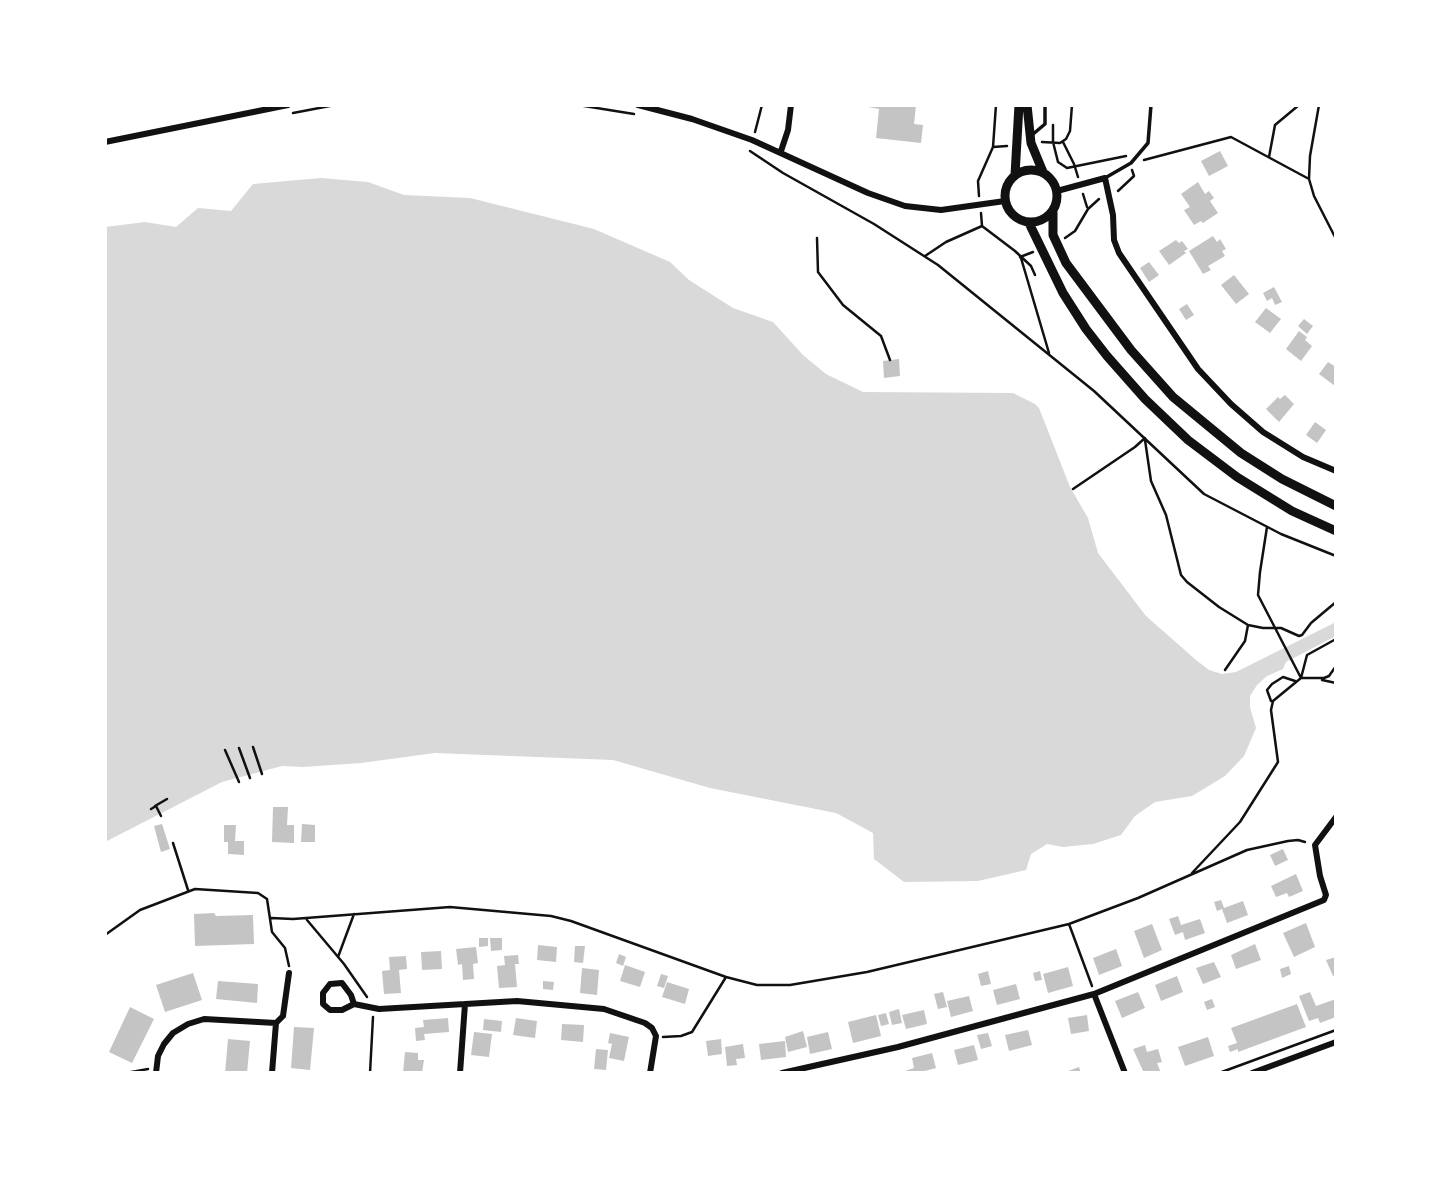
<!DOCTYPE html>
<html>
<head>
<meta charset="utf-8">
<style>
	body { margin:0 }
	#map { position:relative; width:1441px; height:1178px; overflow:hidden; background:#fff; font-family:"Fira Sans",sans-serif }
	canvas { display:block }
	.frame { position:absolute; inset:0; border:107px solid #fff; pointer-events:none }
</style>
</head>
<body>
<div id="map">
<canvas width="1441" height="1178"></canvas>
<div class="frame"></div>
</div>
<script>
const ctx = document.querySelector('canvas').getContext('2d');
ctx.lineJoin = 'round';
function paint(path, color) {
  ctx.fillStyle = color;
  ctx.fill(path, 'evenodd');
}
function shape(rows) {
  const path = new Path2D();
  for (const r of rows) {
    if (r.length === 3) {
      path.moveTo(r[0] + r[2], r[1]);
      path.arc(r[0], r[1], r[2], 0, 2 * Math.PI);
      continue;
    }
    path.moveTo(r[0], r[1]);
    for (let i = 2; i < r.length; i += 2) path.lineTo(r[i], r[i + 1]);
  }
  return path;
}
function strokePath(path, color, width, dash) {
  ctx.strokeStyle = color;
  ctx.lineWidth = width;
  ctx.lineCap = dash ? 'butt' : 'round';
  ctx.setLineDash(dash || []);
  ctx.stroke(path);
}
const water = shape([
	[321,178,368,182,404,195,470,198,594,229,670,262,689,280,733,308,773,322,803,355,826,374,863,392,1013,393,1035,404,1039,408,1070,487,1088,518,1098,553,1146,616,1196,660,1209,670,1222,674,1236,672,1336,622,1336,636,1286,662,1283,669,1267,676,1257,685,1250,696,1250,707,1256,728,1244,756,1225,776,1192,796,1155,802,1135,816,1121,835,1093,844,1063,847,1047,844,1031,854,1026,870,978,881,904,882,874,859,873,833,836,813,710,788,613,760,435,753,361,763,303,767,282,766,222,782,105,842,105,227,145,222,176,227,198,208,231,211,253,184]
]);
const building = shape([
	[857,105,916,105,914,124,923,125,921,143,876,138,879,109],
	[1220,151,1228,166,1209,176,1201,161],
	[1198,182,1205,194,1209,191,1214,198,1210,201,1218,213,1203,223,1201,221,1194,225,1184,210,1190,207,1181,194],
	[1213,236,1217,242,1220,239,1226,249,1222,251,1225,256,1208,266,1211,270,1203,274,1189,251],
	[1176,240,1179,243,1182,241,1188,249,1184,251,1186,253,1169,265,1159,251],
	[1149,262,1159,275,1149,282,1140,268],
	[1234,275,1249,294,1236,304,1221,285],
	[1274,287,1282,302,1275,305,1272,298,1267,301,1263,293],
	[1187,304,1194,315,1186,320,1179,309],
	[1266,308,1281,319,1270,333,1255,322],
	[1304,319,1313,326,1307,334,1298,326],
	[1299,331,1307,337,1305,340,1312,346,1301,361,1286,349],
	[899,359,900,376,884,378,883,361],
	[1328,362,1336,367,1335,386,1319,374],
	[1285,395,1294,404,1279,422,1266,409,1278,397,1280,399],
	[1315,422,1326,430,1317,443,1306,435],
	[273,807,288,807,287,825,294,825,294,843,272,842],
	[162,824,170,849,161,852,154,826],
	[302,824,315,825,315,842,301,842],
	[224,825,236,825,235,841,244,841,244,855,228,854,228,842,224,842],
	[1283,849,1288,860,1275,866,1270,855],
	[1296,874,1303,891,1289,897,1287,893,1276,897,1271,886],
	[1221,900,1224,908,1243,901,1248,915,1227,923,1222,909,1217,911,1214,902],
	[214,913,216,916,253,915,254,944,195,946,194,914],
	[1178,916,1181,925,1200,919,1205,933,1185,940,1183,932,1175,935,1169,919],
	[1306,923,1315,947,1294,957,1283,933],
	[1152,924,1162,950,1144,958,1134,931],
	[479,938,488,938,488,946,479,947],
	[490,938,502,938,502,950,491,951],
	[1255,944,1261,960,1236,969,1231,955],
	[538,945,557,947,556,962,537,960],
	[575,946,585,946,583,963,574,962],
	[476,947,478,963,473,964,474,979,463,980,462,964,458,965,456,949],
	[1116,949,1122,966,1099,975,1093,958],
	[441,951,442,969,422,970,421,952],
	[619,954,626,957,623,966,616,963],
	[518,955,519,964,515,964,517,987,499,988,497,966,505,965,504,956],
	[406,956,407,969,399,970,401,993,384,994,382,971,390,970,389,957],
	[1336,957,1336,975,1333,976,1326,960],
	[1214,962,1221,977,1203,984,1196,968],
	[625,965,645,972,640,987,620,981],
	[1289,966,1291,974,1282,978,1280,969],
	[1068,967,1073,986,1048,993,1043,974],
	[582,968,599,970,597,995,580,993],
	[988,971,991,984,981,986,978,974],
	[1040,971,1042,980,1035,981,1033,973],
	[193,973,202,1000,165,1012,156,985],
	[661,974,668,976,664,988,657,986],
	[1177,976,1183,992,1161,1001,1155,985],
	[218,981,258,984,257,1003,216,999],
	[543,981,554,982,553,990,543,989],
	[667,982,689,989,685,1004,662,997],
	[1016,984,1020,999,997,1005,993,990],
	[943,992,947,1007,938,1009,934,994],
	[1138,992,1145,1008,1122,1018,1115,1001],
	[1310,992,1316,1006,1336,999,1336,1017,1320,1023,1318,1018,1309,1021,1299,996],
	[969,996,973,1011,951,1017,947,1001],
	[1212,999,1215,1007,1207,1010,1204,1002],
	[1297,1004,1306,1027,1238,1052,1238,1049,1230,1052,1228,1046,1237,1043,1231,1028],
	[130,1007,154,1019,132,1063,109,1052],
	[899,1009,902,1023,892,1025,889,1012],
	[924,1010,927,1024,906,1029,902,1015],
	[886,1013,889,1024,881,1026,878,1015],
	[876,1015,881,1036,853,1043,848,1022],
	[1087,1015,1089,1031,1071,1034,1068,1018],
	[448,1018,449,1032,424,1034,425,1040,416,1041,415,1028,424,1027,423,1020],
	[516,1018,537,1021,535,1038,513,1035],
	[484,1019,502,1021,501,1032,483,1030],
	[562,1024,584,1025,583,1042,561,1040],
	[294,1027,314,1028,310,1070,291,1068],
	[1028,1030,1032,1045,1009,1051,1005,1035],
	[803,1031,807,1047,788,1052,785,1037],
	[474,1032,492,1034,489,1057,471,1055],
	[828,1032,832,1049,810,1054,807,1037],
	[610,1033,629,1037,624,1061,609,1058,612,1044,608,1043],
	[988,1033,992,1046,981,1049,977,1035],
	[1208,1037,1214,1056,1185,1066,1178,1047],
	[228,1039,250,1041,247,1073,225,1073],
	[721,1039,722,1054,708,1056,706,1041],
	[785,1041,786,1057,761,1060,759,1044],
	[743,1044,745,1058,736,1059,737,1065,727,1066,725,1047],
	[974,1045,978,1060,958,1065,954,1050],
	[1145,1045,1147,1052,1158,1049,1162,1062,1157,1063,1161,1073,1144,1073,1133,1049],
	[596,1049,608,1050,606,1070,594,1069],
	[405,1052,418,1053,418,1060,424,1060,422,1073,403,1073],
	[932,1053,936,1068,917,1073,899,1073,914,1068,912,1058],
	[1079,1067,1081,1073,1063,1073]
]);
const path = shape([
	[578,105,634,114],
	[1319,105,1310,156,1309,179,1314,196,1336,239],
	[293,113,335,105],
	[1053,125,1053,142,1058,162,1067,168,1126,156],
	[755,132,762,105],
	[1042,142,1060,143,1066,139,1070,131,1072,105],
	[1063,142,1074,164,1078,177],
	[993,147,1007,146],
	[750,151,783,173,874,224,938,265,1094,391,1204,494,1281,534,1336,556],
	[1269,157,1275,125,1299,105],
	[1144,160,1231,137,1309,179],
	[1118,191,1134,176,1132,170],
	[1083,194,1087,207],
	[979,196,978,181,993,147,996,105],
	[981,213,982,226,1015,251,1031,266,1035,275],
	[817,238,818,272,843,305,881,336,890,360],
	[1065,238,1075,231,1088,209,1099,199],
	[925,256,946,242,982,226],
	[1020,257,1033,252],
	[1021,258,1049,353],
	[1145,440,1151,481,1166,515,1181,575,1187,582,1219,607,1248,625,1263,628,1281,628,1299,636,1302,635,1311,623,1336,602],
	[1073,489,1135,447,1145,438],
	[1267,527,1260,572,1258,595,1301,678,1273,701,1271,701,1267,690,1272,684,1283,677,1295,681],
	[1336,639,1307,655,1301,678,1324,678,1329,676,1336,666],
	[1225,670,1245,641,1248,625],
	[1322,680,1336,683],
	[253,747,262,774],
	[239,748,250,778],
	[225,750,239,782],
	[155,806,167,799],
	[151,809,156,806,161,816],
	[173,843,188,890],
	[1192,873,1240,822,1278,762,1271,710,1273,701],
	[271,918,293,919,450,907,551,916,571,921,726,977,757,985,790,985,867,972,1069,924,1138,898,1247,850,1288,841,1298,840,1305,842],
	[307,920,344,964,367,997],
	[1069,924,1092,986],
	[105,935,140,910,195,889,258,893,267,899,272,932,285,948,289,966],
	[338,957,354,914],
	[663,1037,681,1036,692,1032,726,977],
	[126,1073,148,1069],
	[370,1073,373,1017],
	[1219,1073,1336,1030]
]);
const service = shape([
	[1032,135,1045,124,1045,105],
	[1105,178,1131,163,1148,143,1151,105]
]);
const minor = shape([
	[638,105,692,119,752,140,868,193,905,206,941,210,1005,201],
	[105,142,288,105],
	[781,151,788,130,791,105],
	[1057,191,1105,178,1113,215,1114,240,1119,253,1198,369,1231,404,1263,432,1303,457,1336,471],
	[1094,994,1125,1073],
	[354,1004,351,995,342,983,330,984,323,993,323,1004,330,1010,342,1010,354,1004,379,1009,517,1001,604,1009,645,1023,652,1028,656,1036,650,1073],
	[156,1073,158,1056,164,1044,173,1033,188,1024,204,1019,276,1023],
	[272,1073,276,1023,283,1016,289,973],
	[460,1073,465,1004],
	[782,1073,898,1047,1094,994,1324,900,1326,895,1320,876,1315,845,1336,817],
	[1252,1073,1336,1042]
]);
const secondary = shape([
	[1027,105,1031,143,1043,172],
	[1031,196,26],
	[1015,175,1019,105],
	[1053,212,1053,235,1066,263,1131,350,1173,397,1241,453,1282,479,1336,506],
	[1029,223,1063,293,1086,329,1107,356,1145,399,1188,440,1237,477,1292,511,1336,531]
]);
paint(water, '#d9d9d9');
paint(building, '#c4c4c4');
strokePath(path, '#111', 2.5);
strokePath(service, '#111', 3.5);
strokePath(minor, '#111', 6);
strokePath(secondary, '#111', 9);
</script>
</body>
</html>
